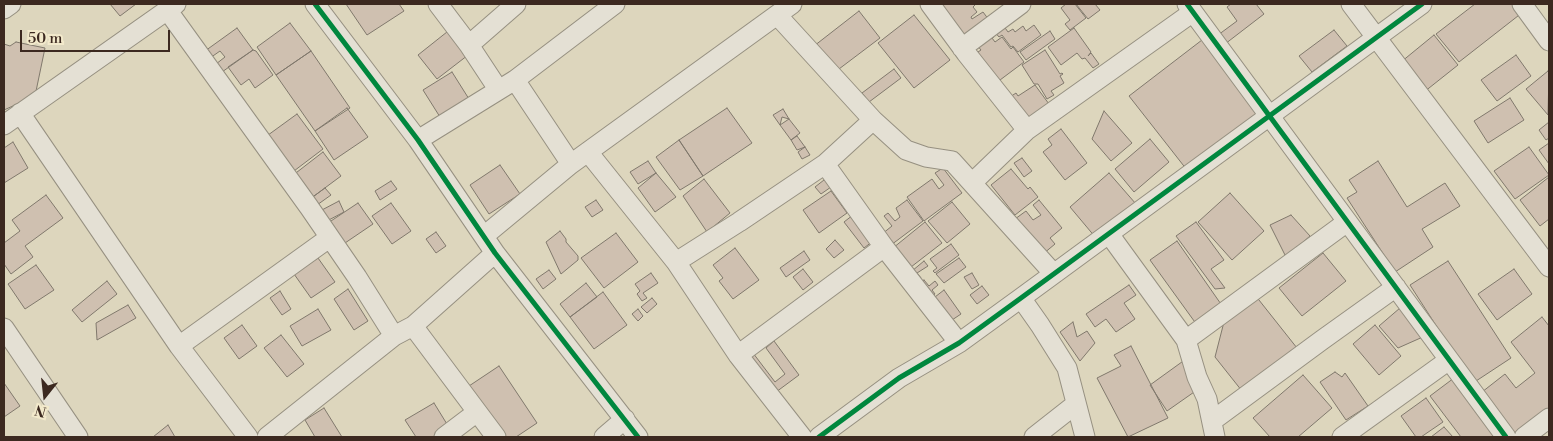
<!DOCTYPE html>
<html>
<head>
<meta charset="utf-8">
<style>
	body { margin:0 }
	#map { position:relative; width:1553px; height:441px; overflow:hidden; background:#ddd6bd; font-family:"Libre Bodoni",serif }
	canvas { display:block }
	.frame { position:absolute; inset:0; border:5px solid #3c2920; pointer-events:none }
	.north { position:absolute; left:20px; top:371px; width:50px; height:50px; -webkit-text-stroke:4px #f2e9cb; paint-order:stroke; rotate:196deg; font-size:14px; font-weight:700; line-height:20px; text-align:center; color:#3c2920 }
	.north::after { content:''; display:block; margin:auto; width:18px; height:22px; background:#3c2920; clip-path:polygon(50% 0,100% 100%,50% 72%,0 100%) }
	.scale { position:absolute; left:20px; top:30px; width:150px; height:22px; box-sizing:border-box; border:2px solid #3c2920; border-top:0; padding-left:6px; font-size:15px; line-height:18px; white-space:nowrap; color:#3c2920; -webkit-text-stroke:4px #f2e9cb; paint-order:stroke }
</style>
</head>
<body>
<div id="map">
<canvas width="1553" height="441"></canvas>
<div class="frame"></div>
<div class="north">N</div>
<div class="scale">50 m</div>
</div>
<script>
const ctx = document.querySelector('canvas').getContext('2d');
ctx.lineJoin = 'round';
function paint(path, color) {
  ctx.fillStyle = color;
  ctx.fill(path, 'evenodd');
}
function shape(rows) {
  const path = new Path2D();
  for (const r of rows) {
    path.moveTo(r[0], r[1]);
    for (let i = 2; i < r.length; i += 2) path.lineTo(r[i], r[i + 1]);
  }
  return path;
}
function strokePath(path, color, width, dash) {
  ctx.strokeStyle = color;
  ctx.lineWidth = width;
  ctx.lineCap = dash ? 'butt' : 'round';
  ctx.setLineDash(dash || []);
  ctx.stroke(path);
}
const building = shape([
	[110,4,136,4,120,16,110,4],
	[346,4,399,4,404,11,367,35,346,4],
	[938,4,974,4,975,5,973,7,977,12,971,17,972,19,983,12,989,20,963,43,938,4],
	[1066,4,1075,4,1086,18,1070,30,1065,24,1070,20,1061,8,1066,4],
	[1076,4,1095,4,1100,10,1088,19,1076,4],
	[1231,4,1256,4,1264,14,1225,44,1218,35,1237,21,1227,7,1231,4],
	[1475,4,1516,4,1523,12,1459,62,1436,34,1475,4],
	[859,11,880,38,835,72,814,46,859,11],
	[914,15,950,60,914,88,878,43,914,15],
	[290,23,311,51,276,75,257,47,290,23],
	[1003,25,1008,32,1013,29,1015,32,1023,26,1026,31,1034,25,1041,35,1018,52,1013,46,1011,47,1002,35,999,37,994,31,1003,25],
	[237,28,253,50,222,72,216,64,225,57,220,51,210,58,205,51,237,28],
	[452,28,472,52,437,79,418,55,452,28],
	[1074,28,1091,52,1088,56,1091,53,1099,64,1093,68,1085,58,1082,59,1077,53,1061,65,1048,47,1074,28],
	[1334,30,1347,46,1312,72,1299,56,1334,30],
	[1050,31,1055,39,1026,60,1020,52,1050,31],
	[991,33,994,37,992,38,995,42,1002,37,1011,49,1013,47,1024,62,996,83,975,54,981,50,976,44,991,33],
	[1434,35,1458,65,1424,92,1401,62,1434,35],
	[1202,40,1259,114,1187,170,1129,96,1202,40],
	[16,42,45,48,35,96,4,110,4,44,10,46,16,42],
	[253,50,256,51,273,75,255,88,249,79,241,85,228,67,253,50],
	[1045,50,1060,74,1062,73,1063,74,1060,76,1064,83,1051,91,1054,95,1047,99,1038,84,1034,84,1022,65,1045,50],
	[311,51,350,108,315,131,276,75,311,51],
	[1516,55,1531,76,1497,101,1481,80,1516,55],
	[894,69,901,78,869,102,862,93,894,69],
	[1548,71,1549,73,1548,115,1526,89,1548,71],
	[452,72,469,99,440,117,423,90,452,72],
	[1035,85,1049,104,1023,122,1007,99,1016,93,1018,96,1035,85],
	[1510,98,1524,120,1488,143,1474,121,1510,98],
	[347,108,368,137,334,160,315,131,347,108],
	[727,108,752,143,703,176,679,140,727,108],
	[783,109,789,119,782,117,780,125,773,115,783,109],
	[1104,111,1132,143,1111,161,1092,139,1104,111],
	[297,114,323,149,290,174,264,138,297,114],
	[789,119,800,133,791,140,780,125,789,119],
	[1549,122,1549,138,1546,140,1539,130,1549,122],
	[1061,129,1087,163,1065,180,1043,152,1052,145,1048,139,1061,129],
	[797,136,805,147,797,150,791,140,797,136],
	[1150,139,1169,162,1134,192,1115,169,1150,139],
	[679,140,703,176,680,190,656,157,679,140],
	[13,142,28,168,4,183,4,148,13,142],
	[1549,143,1549,164,1539,150,1549,143],
	[805,147,810,155,802,159,798,152,805,147],
	[1529,147,1549,175,1515,199,1494,171,1529,147],
	[323,152,341,176,310,199,292,176,323,152],
	[1022,158,1032,171,1024,177,1014,163,1022,158],
	[648,161,656,173,638,184,630,172,648,161],
	[1378,161,1407,207,1445,183,1460,206,1422,229,1433,247,1395,272,1347,198,1357,192,1349,180,1378,161],
	[500,165,520,194,489,214,470,185,500,165],
	[943,168,962,193,924,221,907,197,932,179,939,189,944,185,935,173,943,168],
	[1011,169,1028,189,1030,187,1038,197,1015,215,991,185,1011,169],
	[656,173,676,197,655,212,638,188,656,173],
	[1109,173,1136,204,1096,238,1070,207,1109,173],
	[1549,177,1549,219,1540,226,1520,200,1549,177],
	[704,179,730,213,707,232,683,196,704,179],
	[824,180,831,187,821,194,815,187,824,180],
	[391,181,397,189,380,200,375,191,391,181],
	[325,188,331,195,317,205,310,199,325,188],
	[831,191,847,213,819,233,803,210,831,191],
	[1230,193,1264,231,1232,260,1198,222,1230,193],
	[46,195,63,218,25,246,33,257,11,274,4,264,4,243,20,231,12,220,46,195],
	[596,200,603,210,592,217,585,207,596,200],
	[907,200,923,221,891,245,882,234,892,226,884,216,888,213,895,221,900,217,896,208,907,200],
	[1039,200,1062,228,1050,238,1055,244,1043,254,1015,219,1026,211,1033,220,1041,215,1033,205,1039,200],
	[339,201,344,212,325,222,320,211,339,201],
	[952,202,970,224,947,243,928,221,952,202],
	[358,203,373,224,345,243,325,225,358,203],
	[391,203,411,231,392,244,372,216,391,203],
	[853,215,873,241,864,248,844,222,853,215],
	[1291,215,1310,236,1286,257,1270,225,1291,215],
	[925,222,942,243,911,267,893,248,925,222],
	[1196,222,1224,260,1211,269,1225,288,1215,289,1176,236,1196,222],
	[560,231,566,239,566,242,578,256,578,260,561,274,546,242,560,231],
	[436,232,446,246,436,253,426,239,436,232],
	[616,233,638,262,604,288,581,258,616,233],
	[835,240,844,250,834,258,826,249,835,240],
	[1177,241,1223,307,1197,325,1150,260,1177,241],
	[951,244,959,255,935,273,933,271,937,268,930,259,951,244],
	[735,248,759,280,733,299,719,281,723,278,713,265,735,248],
	[804,251,810,260,786,277,780,268,804,251],
	[1323,253,1346,281,1302,316,1279,288,1323,253],
	[318,258,335,282,311,298,294,274,318,258],
	[959,258,966,267,944,283,936,274,959,258],
	[924,261,928,266,917,273,921,278,918,280,912,271,924,261],
	[1448,261,1511,358,1473,383,1410,285,1448,261],
	[36,265,54,290,25,309,8,284,36,265],
	[803,269,813,282,803,290,793,277,803,269],
	[1514,269,1532,294,1497,320,1478,294,1514,269],
	[549,270,556,279,543,289,536,279,549,270],
	[651,273,658,283,643,293,647,298,642,301,637,294,640,291,635,284,651,273],
	[972,273,979,285,972,289,964,277,972,273],
	[924,280,929,286,935,281,938,285,932,290,935,294,932,296,920,283,924,280],
	[107,281,117,294,82,322,72,310,107,281],
	[586,283,597,297,570,317,560,304,586,283],
	[1129,285,1136,295,1124,303,1135,319,1116,332,1106,319,1095,327,1086,314,1129,285],
	[982,286,989,295,977,304,970,295,982,286],
	[348,289,368,321,354,330,334,299,348,289],
	[944,290,961,314,952,320,935,297,944,290],
	[280,291,291,309,282,315,270,298,280,291],
	[603,292,627,325,594,349,570,317,603,292],
	[1255,295,1297,348,1242,391,1215,357,1225,318,1255,295],
	[652,298,657,304,647,313,641,307,652,298],
	[128,305,136,318,97,340,96,323,128,305],
	[1400,308,1425,336,1398,348,1379,326,1400,308],
	[318,309,331,330,302,346,290,326,318,309],
	[638,309,643,316,638,321,632,314,638,309],
	[1542,317,1549,326,1549,410,1516,436,1482,392,1505,374,1516,388,1535,373,1511,342,1542,317],
	[1073,322,1077,337,1087,331,1095,343,1080,361,1060,332,1073,322],
	[242,325,257,346,239,359,224,338,242,325],
	[1375,325,1401,356,1379,375,1353,344,1375,325],
	[281,335,304,364,287,377,264,348,281,335],
	[774,341,799,375,772,395,745,358,753,353,775,382,785,374,766,348,774,341],
	[1131,346,1168,418,1128,437,1097,378,1121,366,1114,355,1131,346],
	[1186,359,1197,390,1167,411,1150,385,1186,359],
	[499,366,537,423,516,437,504,437,469,386,499,366],
	[1335,372,1342,377,1345,373,1368,406,1346,420,1320,382,1335,372],
	[1303,375,1332,408,1298,437,1270,437,1253,418,1303,375],
	[1454,378,1500,437,1461,437,1430,396,1454,378],
	[4,383,20,406,4,417,4,383],
	[1426,398,1443,422,1421,437,1416,437,1401,416,1426,398],
	[434,403,450,429,436,437,416,437,405,420,434,403],
	[324,408,342,437,315,437,305,420,324,408],
	[168,425,175,437,153,437,168,425],
	[1444,427,1453,437,1431,437,1444,427]
]);
const street = shape([
	[315,4,418,140,495,253,638,437],
	[438,4,469,45,498,89],
	[930,4,966,53,1027,130],
	[1187,4,1506,437],
	[1351,4,1549,267],
	[1522,4,1549,41],
	[4,9,11,4],
	[168,11,309,207,357,277,394,336],
	[777,15,873,120],
	[469,45,516,4],
	[962,48,1021,4],
	[515,80,571,164],
	[20,113,179,346,248,437],
	[4,125,176,4],
	[418,140,515,80,615,4],
	[588,152,676,262,738,355,802,437],
	[825,164,884,247,959,343],
	[972,183,1027,130,1193,12],
	[1109,234,1186,340,1197,377,1207,399,1215,437],
	[484,236,571,164,792,4],
	[676,262,739,222,825,164,873,120,906,150,926,157,952,161,1054,274],
	[1021,298,1040,325,1067,368,1085,437],
	[413,326,496,437],
	[4,328,78,437],
	[1186,340,1347,222],
	[179,346,329,238],
	[738,355,884,247],
	[1212,421,1322,340,1396,287],
	[267,437,394,336,413,326,495,253],
	[444,437,477,412],
	[604,437,625,419],
	[819,437,899,378,959,343,1021,298,1422,4],
	[1034,437,1076,404],
	[1342,437,1449,360],
	[1524,437,1549,418]
]);
const cycleway = shape([
	[315,4,418,140,495,253,638,437],
	[1187,4,1506,437],
	[819,437,899,378,959,343,1021,298,1422,4]
]);
paint(building, '#cfc0b0');
strokePath(building, '#80786c', 1);
strokePath(street, '#969081', 21);
strokePath(street, '#e4e0d4', 19);
strokePath(cycleway, '#00873e', 5);
</script>
</body>
</html>
